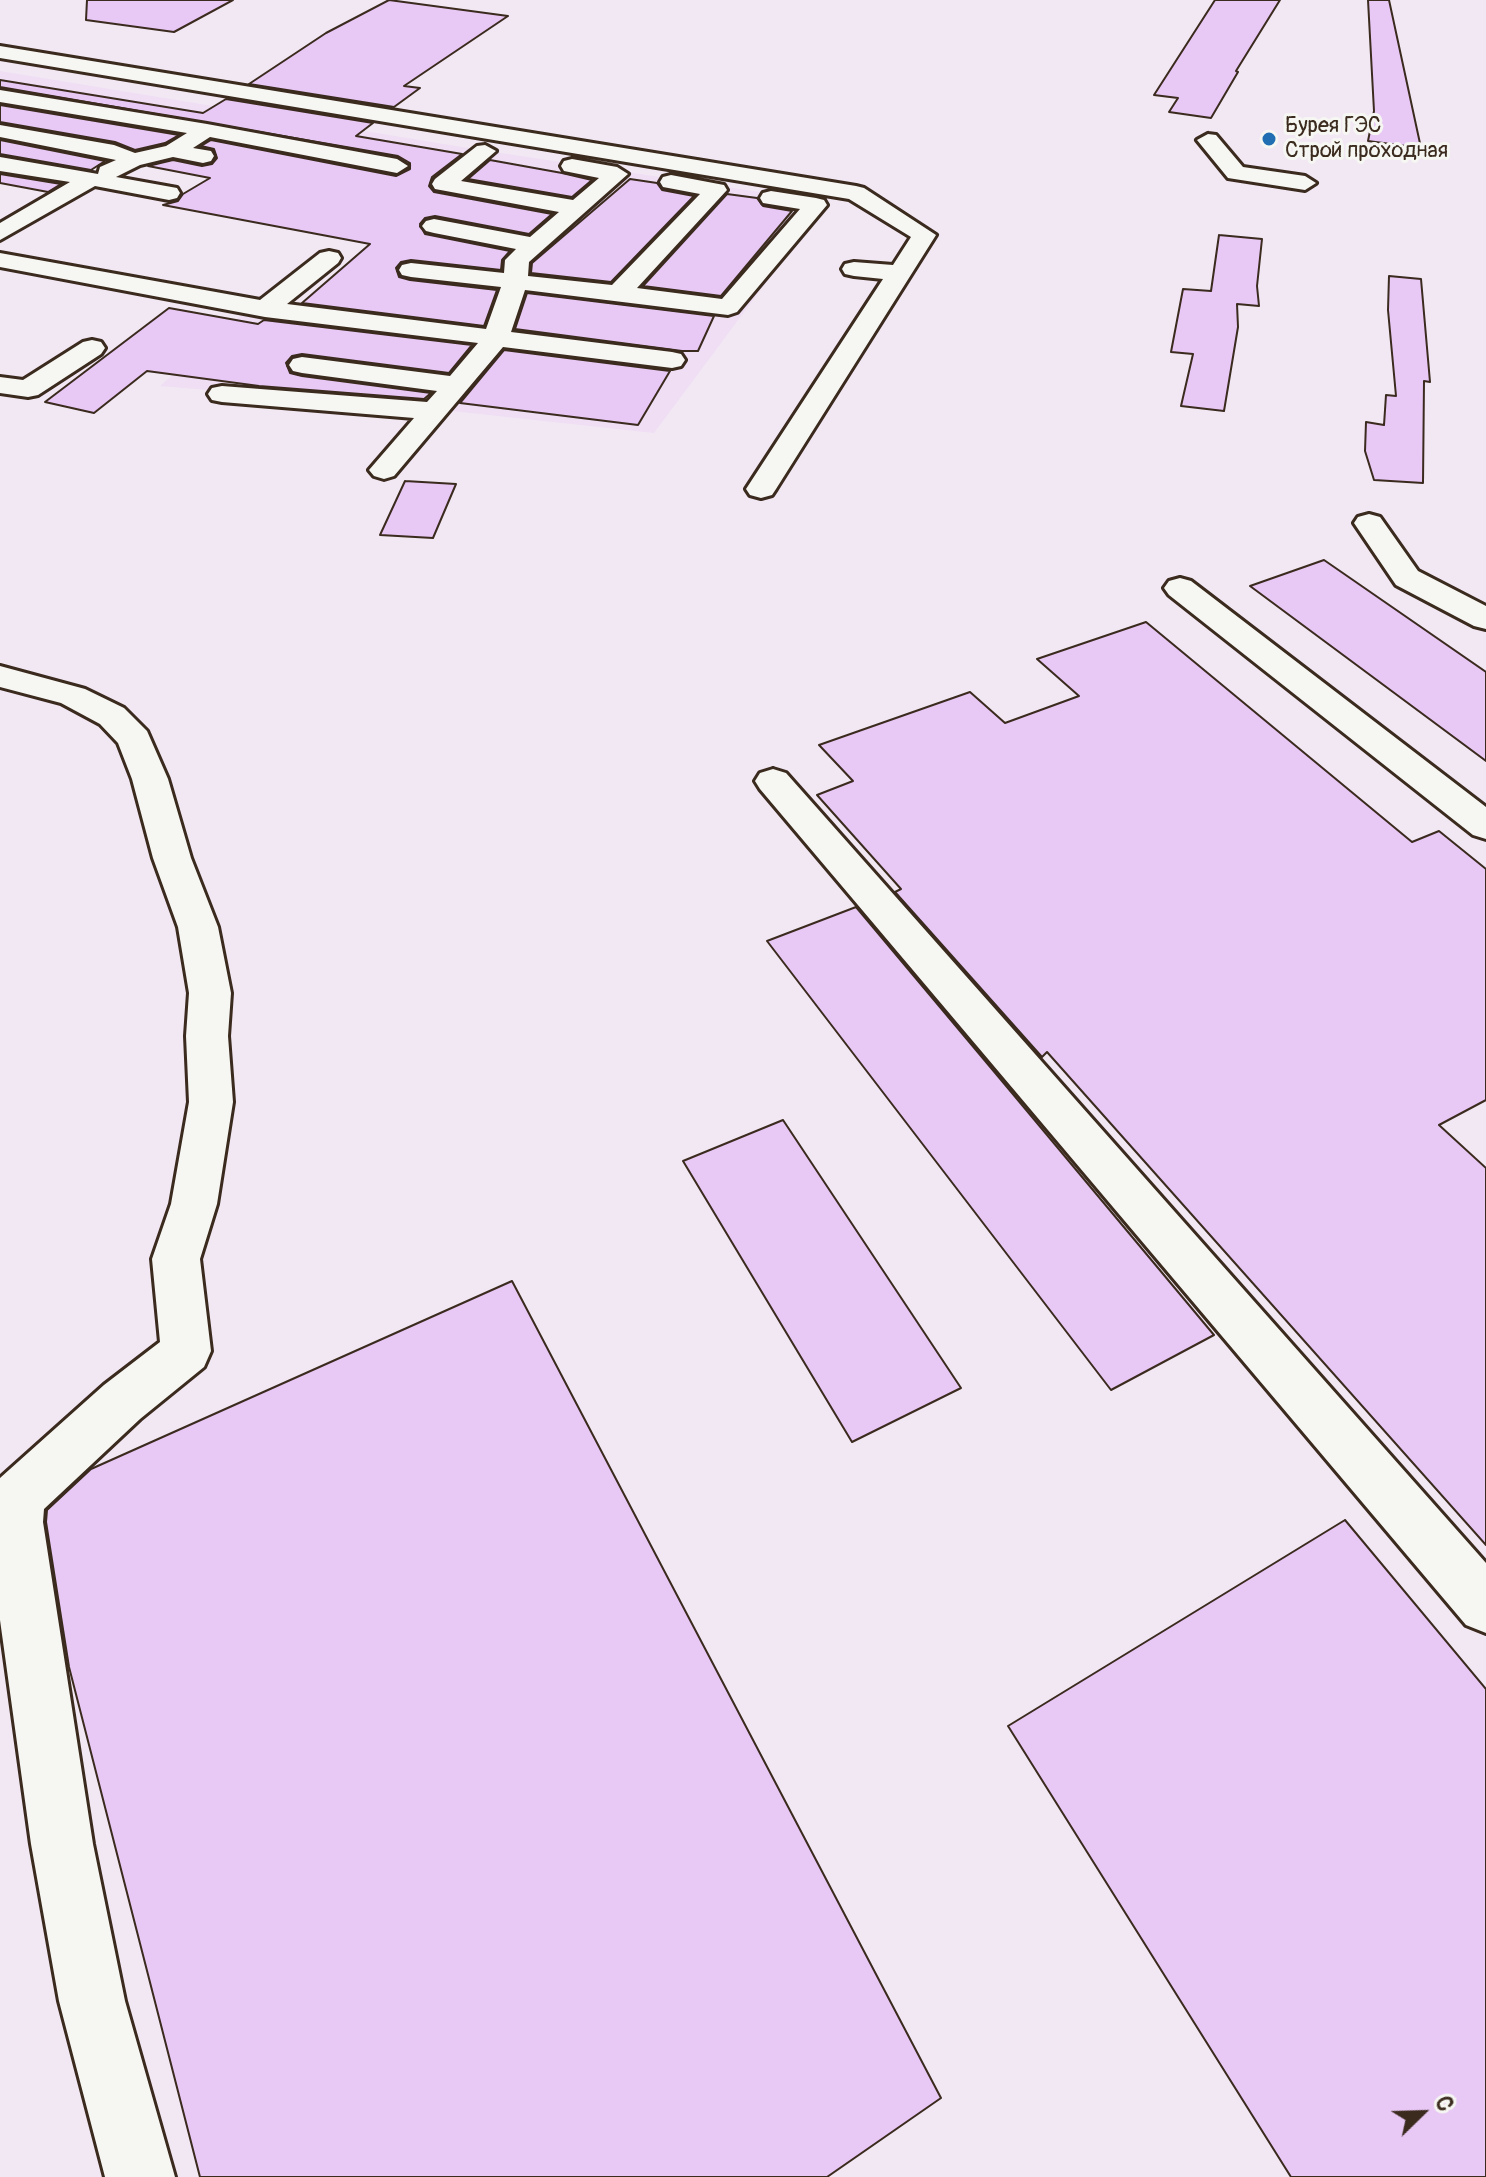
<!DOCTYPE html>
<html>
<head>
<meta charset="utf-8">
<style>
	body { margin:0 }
	#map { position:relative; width:1486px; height:2177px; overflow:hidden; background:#f2e8f3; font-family:Pangolin,sans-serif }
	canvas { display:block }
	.north { position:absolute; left:1382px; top:2073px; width:80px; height:80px; -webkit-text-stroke:6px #f6f6f2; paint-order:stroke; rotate:67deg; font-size:22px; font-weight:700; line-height:32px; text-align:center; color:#3b2a1e }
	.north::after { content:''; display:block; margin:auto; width:28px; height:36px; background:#3b2a1e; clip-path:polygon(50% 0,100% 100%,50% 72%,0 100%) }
</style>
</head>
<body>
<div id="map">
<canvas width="1486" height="2177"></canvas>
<div class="north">С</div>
</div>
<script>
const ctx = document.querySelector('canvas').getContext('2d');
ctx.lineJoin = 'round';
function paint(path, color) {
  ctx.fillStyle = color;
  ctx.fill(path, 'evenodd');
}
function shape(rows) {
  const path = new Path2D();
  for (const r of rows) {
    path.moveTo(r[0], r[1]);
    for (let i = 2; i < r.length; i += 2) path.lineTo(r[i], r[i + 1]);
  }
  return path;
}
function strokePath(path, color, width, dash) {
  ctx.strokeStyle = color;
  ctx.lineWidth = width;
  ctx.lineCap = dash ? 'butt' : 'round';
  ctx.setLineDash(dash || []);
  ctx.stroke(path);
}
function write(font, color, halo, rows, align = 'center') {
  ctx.font = font + ' Pangolin,sans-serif';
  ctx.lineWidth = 6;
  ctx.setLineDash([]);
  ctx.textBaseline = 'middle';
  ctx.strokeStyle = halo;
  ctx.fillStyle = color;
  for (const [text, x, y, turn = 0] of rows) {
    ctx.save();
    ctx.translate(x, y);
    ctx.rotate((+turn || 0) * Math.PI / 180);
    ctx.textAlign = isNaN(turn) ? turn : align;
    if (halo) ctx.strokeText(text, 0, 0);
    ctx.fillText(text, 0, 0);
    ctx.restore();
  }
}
const built = shape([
	[0,71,474,149,826,202,654,433,415,407,160,386,246,311,336,310,420,241,431,216,108,160,53,192,0,183]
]);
const building = shape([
	[87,0,233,0,174,32,86,20,87,0],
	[389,0,508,16,404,86,420,88,394,107,249,84,326,33,389,0],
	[1215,0,1280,0,1236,71,1238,72,1211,118,1169,112,1178,98,1154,95,1215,0],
	[1368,0,1389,0,1421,148,1368,141,1374,111,1368,0],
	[0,80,203,113,226,99,373,123,356,136,462,154,432,177,429,186,434,192,552,214,529,234,435,216,425,218,420,224,425,234,510,251,502,260,501,270,411,260,401,262,396,268,399,277,410,280,497,290,484,326,302,303,370,244,163,205,178,201,183,194,210,178,148,166,173,160,202,166,212,164,217,158,214,149,201,146,211,140,396,176,410,169,410,163,398,156,0,87,0,80],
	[0,105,179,135,165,143,135,150,115,142,0,122,0,105],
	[0,140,105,161,91,170,0,154,0,140],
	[490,160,562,173,592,180,572,197,468,179,490,160],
	[0,174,61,184,48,192,0,183,0,174],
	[630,179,657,183,662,190,694,196,611,282,531,273,532,263,630,179],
	[727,194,757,198,763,206,792,211,721,296,643,286,727,194],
	[1219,235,1262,239,1257,286,1259,306,1237,304,1238,327,1224,411,1181,406,1193,354,1171,352,1183,289,1211,291,1219,235],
	[1389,276,1421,279,1430,382,1424,381,1423,483,1374,480,1365,451,1366,422,1384,425,1386,395,1396,396,1388,310,1389,276],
	[527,293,714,316,698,351,682,351,515,329,527,293],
	[169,308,258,324,264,320,472,345,449,373,302,354,292,356,286,363,290,373,302,376,431,393,424,399,259,386,147,371,94,413,45,402,169,308],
	[504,350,670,371,638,425,460,403,504,350],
	[405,481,456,484,433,538,380,535,405,481],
	[1324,560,1486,672,1486,761,1250,586,1324,560],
	[1146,622,1412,842,1439,831,1486,869,1486,1100,1439,1125,1486,1168,1486,1545,1047,1052,1042,1057,895,892,901,889,817,795,853,781,819,745,970,692,1005,723,1079,696,1037,659,1146,622],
	[856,907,1007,1087,1214,1335,1111,1390,767,941,856,907],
	[783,1120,961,1388,852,1442,683,1161,783,1120],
	[512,1281,941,2098,827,2177,200,2177,69,1667,46,1522,47,1510,91,1469,512,1281],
	[1345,1520,1486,1689,1486,2177,1291,2177,1008,1726,1345,1520]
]);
const minor = shape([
	[0,46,856,186,864,188,936,235,776,489,772,495,761,498,750,495,746,489,883,279,854,276,845,274,842,269,845,264,854,262,893,265,911,237,849,199,0,58,0,46],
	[0,90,207,124,397,159,408,166,397,173,210,137,193,148,211,151,214,156,211,161,203,163,173,157,140,165,116,177,177,188,180,193,177,198,169,200,95,186,0,240,0,223,70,182,0,171,0,157,98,174,100,167,116,160,0,137,0,125,114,145,135,153,166,146,187,133,0,102,0,90],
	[1208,134,1216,135,1243,167,1305,176,1316,183,1305,190,1228,178,1197,140,1208,134],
	[485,145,496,151,461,181,573,200,599,178,564,171,561,166,564,161,572,159,617,167,628,174,529,262,528,276,612,285,700,194,663,187,660,182,663,177,671,175,724,185,727,190,637,288,722,299,800,209,763,203,760,198,763,193,771,191,816,198,824,200,827,205,737,312,728,315,525,290,511,332,672,352,681,354,685,360,681,366,672,368,503,347,394,476,384,479,374,476,369,470,414,418,222,402,212,400,208,394,212,388,222,386,427,402,437,391,302,373,293,371,289,365,293,359,302,357,450,376,478,343,265,317,0,267,0,253,260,300,320,253,329,251,338,253,341,258,338,263,287,304,486,329,501,287,411,277,402,275,399,270,402,265,411,263,504,273,505,260,516,249,434,233,426,231,422,226,426,221,434,219,530,237,559,212,435,189,432,184,435,179,477,146,485,145],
	[92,340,101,342,105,348,101,354,38,395,28,397,0,393,0,377,23,380,83,342,92,340],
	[1369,514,1380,517,1418,571,1486,606,1486,629,1474,626,1396,585,1354,523,1358,517,1369,514],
	[1180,578,1191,581,1486,807,1486,839,1473,835,1169,595,1164,588,1169,581,1180,578],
	[0,666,85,689,124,708,147,731,168,779,191,858,218,927,231,993,228,1036,233,1102,217,1204,200,1259,211,1351,204,1367,140,1419,44,1509,43,1522,93,1844,125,2001,175,2177,105,2177,59,2001,31,1844,0,1620,0,1478,104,1385,160,1342,152,1259,171,1204,189,1102,186,1036,189,993,178,927,153,858,132,779,118,743,100,724,61,703,0,687,0,666],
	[773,769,786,773,1486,1563,1486,1633,1466,1625,760,789,755,781,760,773,773,769]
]);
const markers = [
	[1269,139,8,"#1f6fb2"]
];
const farPoinames = [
	["Бурея ГЭС",1285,126],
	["Строй проходная",1285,151]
];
paint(built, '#efdef4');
paint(building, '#e8c8f5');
strokePath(building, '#3b2a1e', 2);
strokePath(minor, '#3b2a1e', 6);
paint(minor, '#f6f6f2');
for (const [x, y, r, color] of markers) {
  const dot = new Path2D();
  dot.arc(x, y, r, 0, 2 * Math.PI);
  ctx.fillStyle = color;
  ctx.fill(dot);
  strokePath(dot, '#f6f6f2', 3);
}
write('22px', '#3b2a1e', '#f6f6f2', farPoinames, 'left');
</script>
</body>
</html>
